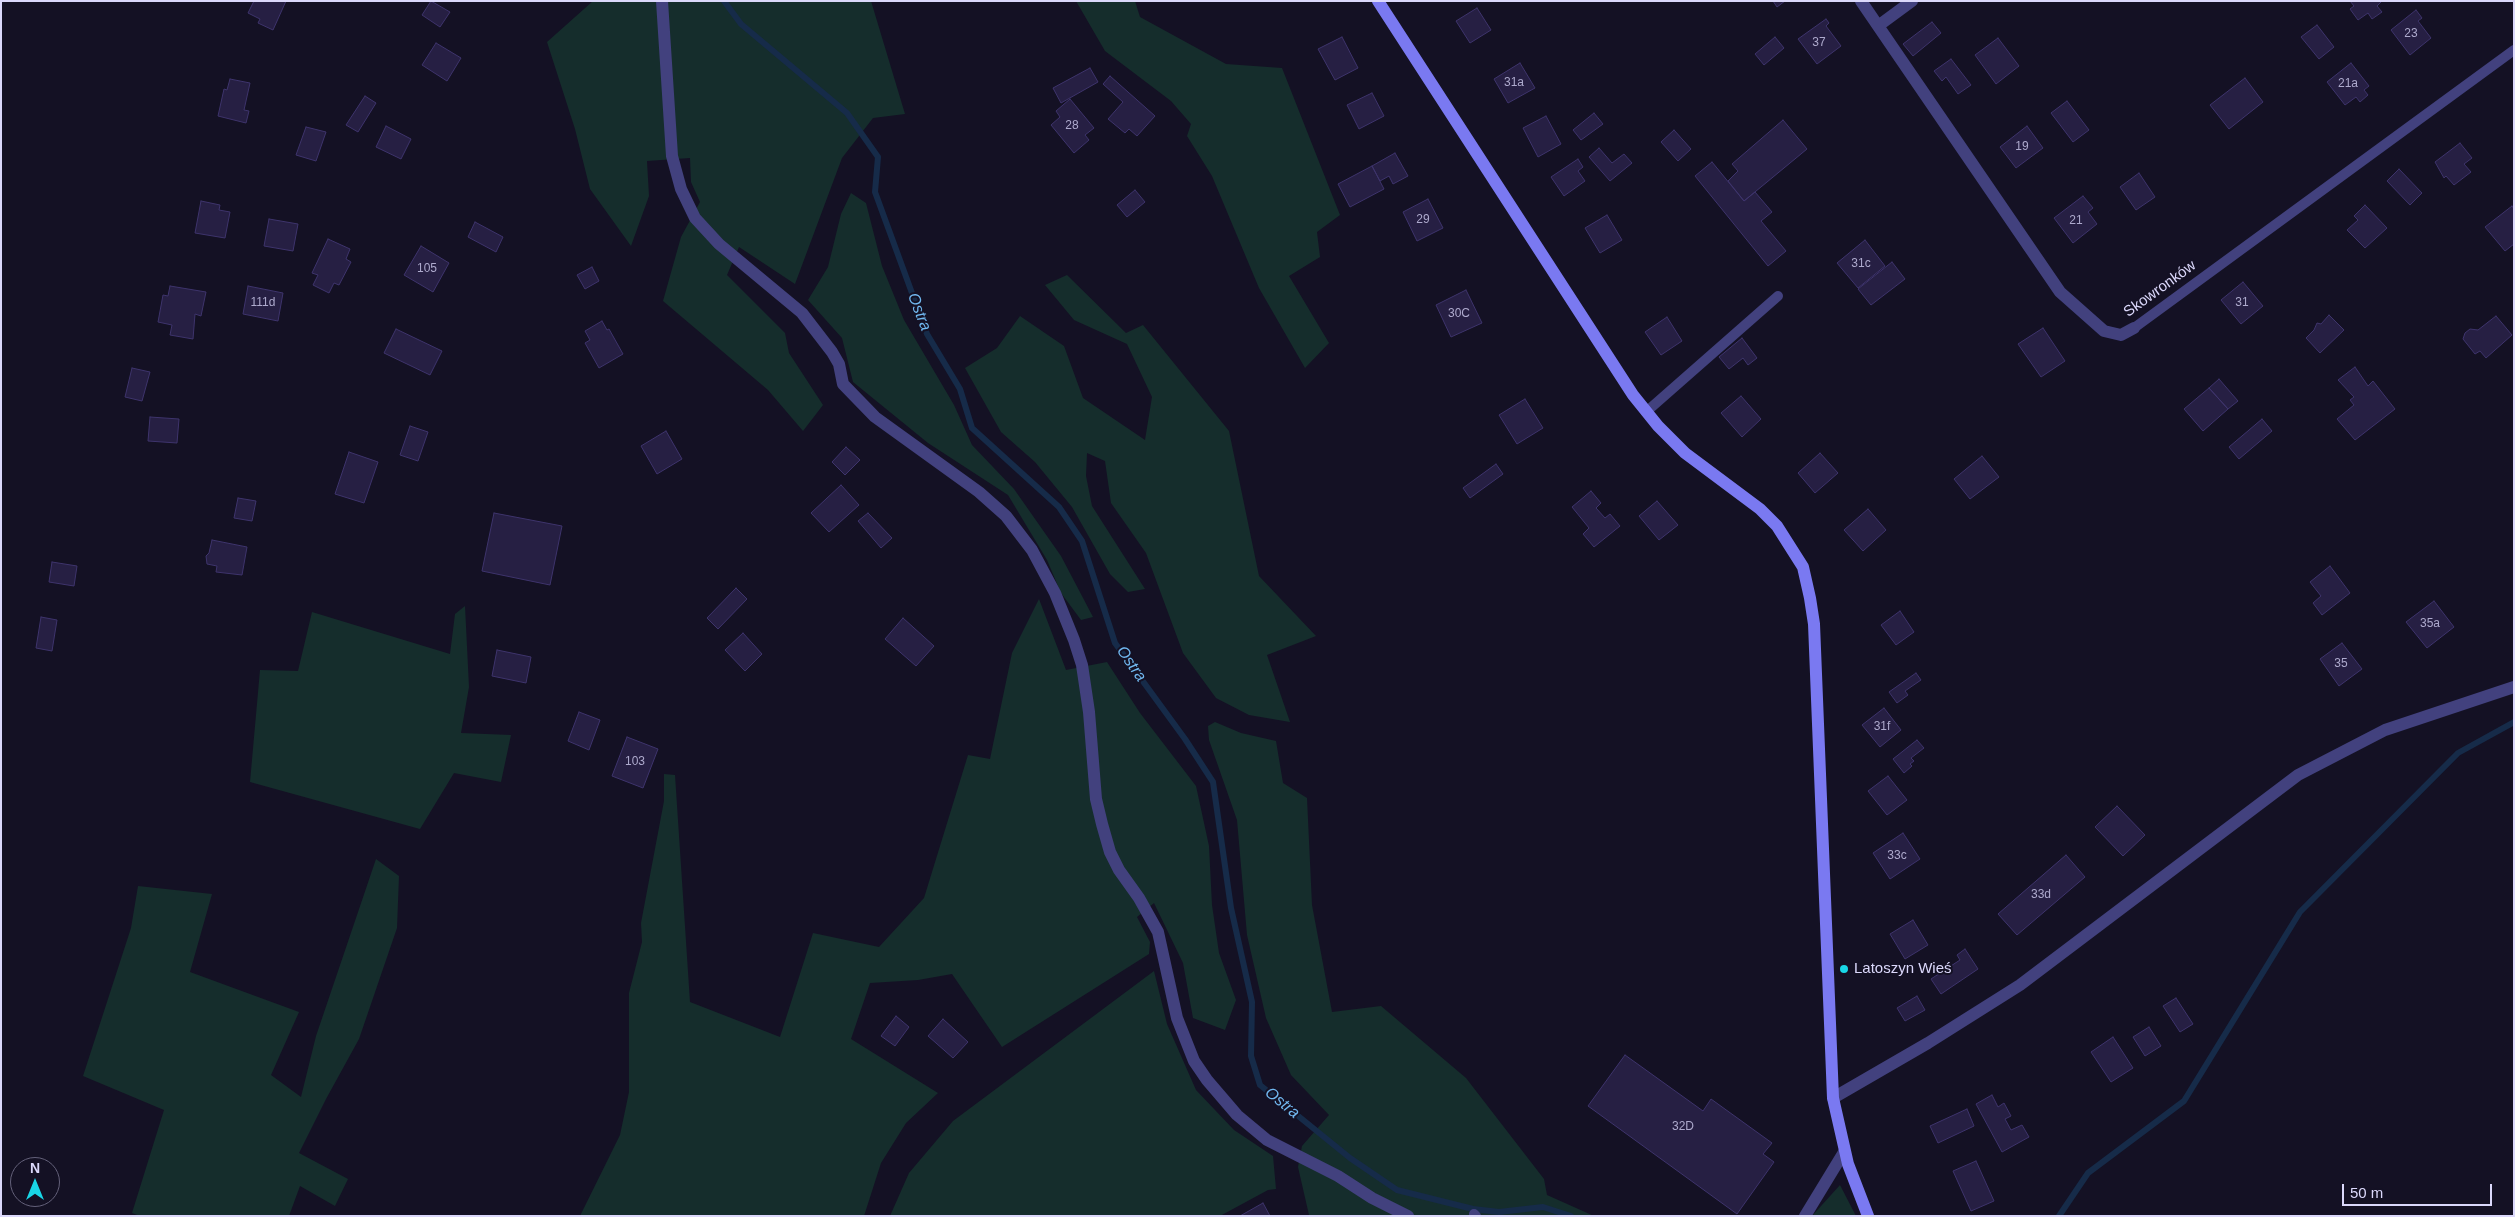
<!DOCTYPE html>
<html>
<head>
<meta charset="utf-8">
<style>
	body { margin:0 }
	#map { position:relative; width:2515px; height:1217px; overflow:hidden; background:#141124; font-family:Arial,sans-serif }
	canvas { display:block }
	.frame { position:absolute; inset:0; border:2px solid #dbd8fb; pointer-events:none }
	.north { position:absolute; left:10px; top:1157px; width:50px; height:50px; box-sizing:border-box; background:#141124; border:1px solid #64617a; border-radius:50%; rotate:0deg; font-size:14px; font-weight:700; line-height:20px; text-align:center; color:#dbd8fb }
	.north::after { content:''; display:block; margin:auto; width:18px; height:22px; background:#19d6e6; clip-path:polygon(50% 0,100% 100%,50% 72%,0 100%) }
	.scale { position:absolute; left:2342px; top:1184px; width:150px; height:22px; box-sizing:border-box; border:2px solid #dbd8fb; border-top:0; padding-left:6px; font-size:15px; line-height:18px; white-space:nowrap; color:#dbd8fb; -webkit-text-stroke:4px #141124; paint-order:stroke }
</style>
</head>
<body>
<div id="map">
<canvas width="2515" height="1217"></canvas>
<div class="frame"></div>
<div class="north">N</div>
<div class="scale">50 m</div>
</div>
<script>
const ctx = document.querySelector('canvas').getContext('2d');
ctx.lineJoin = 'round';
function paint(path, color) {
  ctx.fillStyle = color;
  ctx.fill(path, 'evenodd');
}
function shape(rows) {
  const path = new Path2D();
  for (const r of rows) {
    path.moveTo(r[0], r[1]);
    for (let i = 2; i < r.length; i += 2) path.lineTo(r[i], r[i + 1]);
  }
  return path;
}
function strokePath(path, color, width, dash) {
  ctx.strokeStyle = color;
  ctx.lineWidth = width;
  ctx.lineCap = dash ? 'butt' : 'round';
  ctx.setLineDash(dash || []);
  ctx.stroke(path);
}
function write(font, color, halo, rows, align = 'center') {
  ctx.font = font + ' Arial,sans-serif';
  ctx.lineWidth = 4;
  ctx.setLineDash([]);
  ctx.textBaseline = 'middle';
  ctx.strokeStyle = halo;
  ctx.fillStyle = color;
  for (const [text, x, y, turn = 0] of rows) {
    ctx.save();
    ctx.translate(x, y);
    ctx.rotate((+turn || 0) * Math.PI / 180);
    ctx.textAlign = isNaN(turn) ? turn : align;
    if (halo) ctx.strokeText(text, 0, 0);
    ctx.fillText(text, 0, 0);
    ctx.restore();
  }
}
const green = shape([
	[593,1,871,1,905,114,873,118,842,158,795,284,739,247,727,275,785,333,789,353,823,405,803,431,768,390,663,301,681,237,700,202,691,182,690,158,647,161,649,196,631,246,590,189,575,129,547,42],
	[1076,1,1135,1,1140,17,1226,64,1282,68,1340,215,1317,232,1320,257,1289,276,1329,343,1305,368,1259,288,1212,176,1187,136,1191,124,1171,101,1105,51],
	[851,193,866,203,882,266,904,320,954,405,972,445,1014,489,1061,556,1093,617,1081,620,1061,593,1047,560,1008,495,928,443,853,382,842,338,808,300,828,267,841,214],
	[1067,275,1126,333,1143,325,1229,431,1259,576,1316,636,1267,655,1290,722,1249,715,1216,698,1183,653,1146,553,1111,503,1105,461,1087,453,1086,476,1092,506,1145,589,1128,592,1110,574,1072,507,1035,462,1001,432,965,368,997,348,1020,316,1064,346,1083,398,1145,440,1152,397,1127,344,1074,320,1045,285],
	[1039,599,1066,670,1107,662,1140,713,1196,786,1209,846,1212,905,1219,953,1236,1000,1225,1030,1193,1018,1183,963,1154,903,1137,917,1150,942,1149,954,1002,1047,952,974,918,980,870,983,851,1039,938,1093,906,1123,881,1163,864,1216,580,1216,620,1135,629,1092,629,993,642,942,641,923,664,801,664,774,675,775,690,1002,780,1037,813,933,879,947,924,898,968,755,990,759,1012,653],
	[465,606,469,687,461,733,511,735,501,782,454,773,420,829,250,782,260,670,298,671,312,612,450,654,455,614],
	[1215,722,1241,733,1276,741,1283,783,1307,798,1312,905,1332,1012,1381,1006,1466,1078,1544,1179,1547,1195,1594,1216,1309,1215,1298,1167,1302,1146,1329,1115,1291,1075,1266,1018,1247,935,1237,820,1209,740,1208,726],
	[376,859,399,876,397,928,359,1039,326,1099,299,1153,348,1179,335,1206,300,1186,289,1216,140,1216,132,1213,164,1110,83,1076,131,928,138,886,212,894,190,972,299,1012,271,1075,301,1097,316,1036],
	[1154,971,1167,1024,1196,1090,1234,1130,1273,1156,1276,1189,1268,1190,1220,1216,890,1216,909,1173,953,1121],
	[1840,1185,1856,1216,1812,1216]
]);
const stream = shape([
	[724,1,741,24,847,113,878,157,875,192,927,334,960,389,972,428,1059,507,1082,541,1115,643,1185,739,1213,782,1231,908,1252,1002,1251,1056,1260,1085,1350,1158,1397,1190,1473,1209,1499,1212,1543,1207,1571,1216],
	[2059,1216,2088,1173,2184,1101,2300,912,2458,753,2514,722]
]);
const building = shape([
	[254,1,286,1,273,30,258,23,260,19,248,13,254,1],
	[431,1,450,12,440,27,422,15,431,1],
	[1773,1,1785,1,1777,7,1773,1],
	[2350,1,2382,1,2377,6,2382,12,2372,19,2368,13,2358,20,2350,9,2354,6,2350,1],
	[1477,8,1491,30,1470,43,1456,21,1477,8],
	[2416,10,2422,18,2418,21,2431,38,2410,55,2391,30,2416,10],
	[1826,19,1829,23,1826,26,1841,46,1817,64,1798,39,1826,19],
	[1932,22,1941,33,1913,56,1903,44,1932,22],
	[2317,25,2334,47,2319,59,2301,37,2317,25],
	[1342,37,1358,68,1335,80,1318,49,1342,37],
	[1775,37,1784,48,1764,65,1755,54,1775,37],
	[1998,38,2019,66,1996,84,1975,55,1998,38],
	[436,43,461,58,447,81,422,65,436,43],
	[1951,59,1971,85,1958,94,1946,77,1942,81,1934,71,1951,59],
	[1520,63,1535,88,1508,103,1494,79,1520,63],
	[2351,63,2369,86,2364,90,2368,95,2360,102,2356,97,2345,105,2327,82,2351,63],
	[1090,68,1098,82,1061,103,1053,88,1090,68],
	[1110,76,1155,116,1137,136,1129,129,1125,133,1108,119,1123,102,1103,84,1110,76],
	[2245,78,2263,102,2229,129,2210,105,2245,78],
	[230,79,250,83,244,110,249,111,246,123,218,116,224,89,227,90,230,79],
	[1372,93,1384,116,1359,129,1347,105,1372,93],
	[365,96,376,103,358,132,346,125,365,96],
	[1070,99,1094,128,1085,135,1089,140,1074,153,1051,125,1060,117,1056,111,1070,99],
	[2067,101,2089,130,2073,142,2051,113,2067,101],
	[1594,113,1603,124,1581,140,1573,130,1594,113],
	[1546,116,1561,144,1538,157,1523,128,1546,116],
	[1783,120,1807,149,1744,201,1728,181,1738,171,1732,164,1783,120],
	[386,126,411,139,401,159,376,147,386,126],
	[2027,126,2043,148,2016,168,2000,147,2027,126],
	[306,127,326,132,316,161,296,155,306,127],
	[1674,130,1691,149,1678,161,1661,142,1674,130],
	[2460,143,2472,158,2464,164,2471,172,2454,185,2446,176,2444,178,2435,162,2460,143],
	[1599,148,1612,163,1624,154,1632,163,1610,181,1589,157,1599,148],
	[1395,153,1408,176,1393,184,1389,176,1380,181,1372,166,1395,153],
	[1578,159,1583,167,1578,171,1585,181,1564,196,1551,177,1578,159],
	[1712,162,1744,201,1755,192,1772,212,1761,221,1786,251,1768,266,1695,176,1712,162],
	[1372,166,1384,189,1350,207,1338,184,1372,166],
	[2399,169,2422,193,2410,205,2387,181,2399,169],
	[2139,173,2155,197,2136,210,2120,187,2139,173],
	[1135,190,1145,202,1127,217,1117,205,1135,190],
	[2083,196,2093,208,2088,212,2097,224,2073,243,2054,218,2083,196],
	[1428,199,1443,228,1417,241,1403,212,1428,199],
	[201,201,220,205,219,210,230,212,225,238,195,233,201,201],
	[2365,205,2387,228,2365,248,2347,230,2358,220,2354,216,2365,205],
	[2512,206,2514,209,2514,244,2505,251,2485,227,2512,206],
	[1607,215,1622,240,1600,253,1585,228,1607,215],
	[269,219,298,224,293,251,264,246,269,219],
	[475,222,503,237,496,252,468,237,475,222],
	[328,239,350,249,346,259,351,262,339,285,334,283,329,293,313,285,318,275,312,273,328,239],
	[1865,240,1885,266,1858,288,1837,263,1865,240],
	[421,246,449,263,433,292,404,275,421,246],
	[1892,262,1905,279,1871,305,1858,289,1892,262],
	[592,267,599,281,585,289,577,275,592,267],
	[2243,282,2263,306,2241,324,2221,300,2243,282],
	[170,286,206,292,201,316,195,314,193,339,170,335,172,325,158,322,163,295,168,296,170,286],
	[248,286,283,293,278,321,243,314,248,286],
	[1466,290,1482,323,1451,337,1436,305,1466,290],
	[2329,315,2344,330,2320,353,2306,338,2314,330,2317,323,2321,324,2329,315],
	[2496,316,2512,335,2486,358,2480,351,2475,354,2463,339,2465,333,2470,329,2478,330,2496,316],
	[1667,317,1682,341,1661,355,1645,332,1667,317],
	[602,321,607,330,609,329,623,354,599,368,585,343,590,340,585,331,602,321],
	[2043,328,2065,361,2041,377,2018,344,2043,328],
	[396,329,442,351,430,375,384,353,396,329],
	[1742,338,1757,358,1748,365,1743,358,1729,369,1719,357,1742,338],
	[2355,367,2368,386,2373,381,2395,409,2355,440,2337,419,2354,405,2350,400,2354,397,2338,380,2355,367],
	[132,368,150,372,142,401,125,397,132,368],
	[2219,379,2238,401,2228,409,2209,388,2219,379],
	[2209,388,2228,409,2203,431,2184,409,2209,388],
	[1741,396,1761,419,1742,437,1721,413,1741,396],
	[1525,399,1543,428,1517,444,1499,415,1525,399],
	[150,417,179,419,177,443,148,441,150,417],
	[2262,419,2272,431,2239,459,2229,447,2262,419],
	[410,426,428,432,418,461,400,455,410,426],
	[666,431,682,459,657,474,641,446,666,431],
	[846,447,860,460,845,475,832,462,846,447],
	[349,452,378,462,364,503,335,494,349,452],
	[1820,453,1838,473,1815,493,1798,473,1820,453],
	[1982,456,1999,477,1970,499,1954,479,1982,456],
	[1496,464,1503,474,1470,498,1463,488,1496,464],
	[841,485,859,505,829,532,811,513,841,485],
	[1591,491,1601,503,1596,508,1605,518,1610,514,1620,526,1594,547,1583,534,1589,528,1572,507,1591,491],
	[238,498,256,501,252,521,234,518,238,498],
	[1657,501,1678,525,1659,540,1639,516,1657,501],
	[1868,509,1886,530,1863,551,1844,530,1868,509],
	[494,513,562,526,550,585,482,571,494,513],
	[868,513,892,538,881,548,858,521,868,513],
	[212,540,247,547,242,575,216,572,217,566,207,564,206,556,209,553,212,540],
	[52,562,77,566,74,586,49,582,52,562],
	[2330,566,2350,593,2322,615,2313,603,2321,596,2310,582,2330,566],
	[736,588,747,599,718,629,707,618,736,588],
	[2434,601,2454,627,2427,648,2406,622,2434,601],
	[1900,611,1914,632,1896,645,1881,625,1900,611],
	[41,617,57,620,52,651,36,648,41,617],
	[903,618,934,646,916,666,885,639,903,618],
	[743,633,762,654,745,671,725,650,743,633],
	[2342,643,2362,669,2339,686,2320,659,2342,643],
	[497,650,531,657,526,683,492,676,497,650],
	[1916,673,1921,680,1905,691,1908,695,1897,703,1889,692,1916,673],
	[1884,708,1901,730,1880,747,1862,725,1884,708],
	[579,712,600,720,589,750,568,741,579,712],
	[627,737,658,749,643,788,612,776,627,737],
	[1917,740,1924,748,1911,758,1914,761,1910,764,1912,766,1904,773,1893,759,1917,740],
	[1888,776,1907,800,1887,815,1868,791,1888,776],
	[2117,806,2145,835,2123,856,2095,827,2117,806],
	[1903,833,1920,859,1890,879,1873,853,1903,833],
	[2066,855,2085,877,2017,935,1998,914,2066,855],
	[1913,920,1928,945,1905,959,1890,934,1913,920],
	[1965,949,1978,969,1941,994,1931,979,1960,960,1957,955,1965,949],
	[1917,996,1925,1010,1905,1021,1897,1008,1917,996],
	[2176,998,2193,1024,2180,1032,2163,1006,2176,998],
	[896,1016,909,1027,895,1046,881,1036,896,1016],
	[943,1019,968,1042,953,1058,928,1036,943,1019],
	[2149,1027,2161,1046,2145,1056,2133,1037,2149,1027],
	[2113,1037,2133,1068,2111,1082,2091,1052,2113,1037],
	[1625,1055,1703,1111,1711,1099,1772,1143,1763,1154,1774,1162,1737,1214,1588,1106,1625,1055],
	[1992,1095,1998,1107,2004,1103,2011,1116,2005,1119,2011,1130,2022,1125,2029,1137,2002,1152,1976,1104,1992,1095],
	[1967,1109,1974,1126,1938,1143,1930,1126,1967,1109],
	[1976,1161,1994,1201,1971,1211,1953,1171,1976,1161],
	[1263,1203,1270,1216,1240,1216,1263,1203]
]);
const lane = shape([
	[2134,328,2514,50],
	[1646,412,1778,296],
	[1474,1214,1476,1216]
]);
const street = shape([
	[662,1,672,156,681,189,695,218,719,244,802,313,832,352,839,364,843,384,875,417,979,492,1006,516,1032,550,1055,593,1074,640,1082,665,1089,712,1096,799,1102,824,1110,852,1119,870,1139,898,1158,932,1177,1018,1194,1061,1207,1080,1237,1115,1267,1140,1338,1176,1372,1198,1408,1216],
	[1861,1,2060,292,2104,331,2121,335,2134,328],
	[1878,26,1912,1],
	[1833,1098,1928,1043,2020,985,2298,775,2385,730,2514,687],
	[1805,1216,1844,1152]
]);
const secondary = shape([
	[1378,1,1633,395,1658,426,1685,453,1760,509,1777,526,1803,567,1810,598,1814,624,1833,1098,1848,1164,1868,1216]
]);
const markers = [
	[1844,969,5,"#19d6e6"]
];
const numberNames = [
	["23",2411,34],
	["37",1819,43],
	["31a",1514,83],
	["21a",2348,84],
	["28",1072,126],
	["19",2022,147],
	["29",1423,220],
	["21",2076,221],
	["31c",1861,264],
	["105",427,269],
	["111d",263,303],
	["31",2242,303],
	["30C",1459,314],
	["35a",2430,624],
	["35",2341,664],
	["31f",1882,727],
	["103",635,762],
	["33c",1897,856],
	["33d",2041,895],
	["32D",1683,1127]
];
const streetNames = [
	["Skowronków",2160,289,-36]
];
const poiNames = [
	["Latoszyn Wieś",1854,969]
];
const waterNames = [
	["Ostra",919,312,69],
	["Ostra",1131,664,55],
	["Ostra",1282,1103,39]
];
paint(green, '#152d2c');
strokePath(stream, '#162b49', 6);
paint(building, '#261f43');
strokePath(building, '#3e346c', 1);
strokePath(lane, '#42417e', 10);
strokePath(street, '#42417e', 12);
strokePath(secondary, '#7a79f1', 12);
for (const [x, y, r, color] of markers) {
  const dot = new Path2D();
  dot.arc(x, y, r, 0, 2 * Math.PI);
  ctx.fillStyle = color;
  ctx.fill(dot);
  strokePath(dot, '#141124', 2);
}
write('12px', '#aeaacd', null, numberNames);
write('15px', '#dbd8fb', '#141124', streetNames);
write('15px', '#dbd8fb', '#141124', poiNames, 'left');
write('italic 16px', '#71b8f0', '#141124', waterNames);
</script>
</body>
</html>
